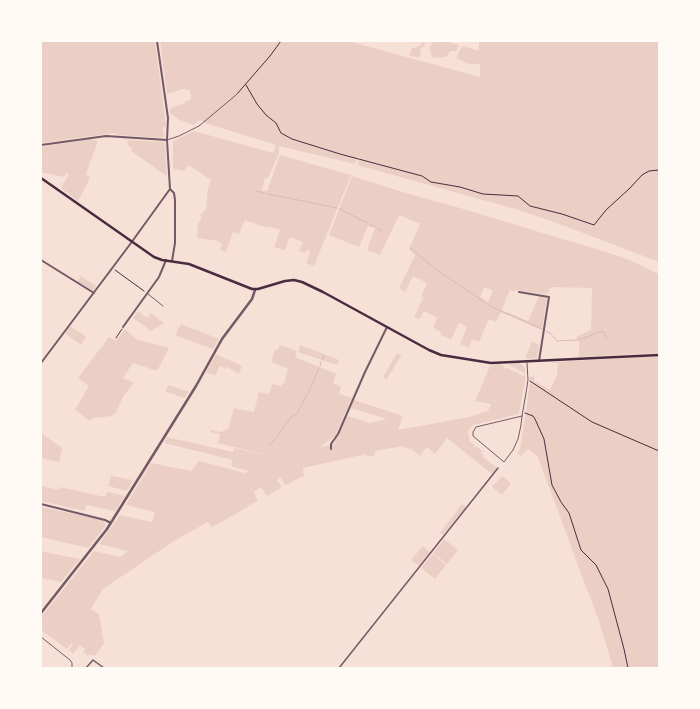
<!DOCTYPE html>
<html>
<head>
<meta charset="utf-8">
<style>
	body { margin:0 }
	#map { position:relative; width:700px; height:709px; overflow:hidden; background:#f7e1d7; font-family:"Asap Condensed",sans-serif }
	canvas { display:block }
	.frame { position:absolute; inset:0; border:42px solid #fffaf5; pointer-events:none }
</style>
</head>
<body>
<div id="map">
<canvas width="700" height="709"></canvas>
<div class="frame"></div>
</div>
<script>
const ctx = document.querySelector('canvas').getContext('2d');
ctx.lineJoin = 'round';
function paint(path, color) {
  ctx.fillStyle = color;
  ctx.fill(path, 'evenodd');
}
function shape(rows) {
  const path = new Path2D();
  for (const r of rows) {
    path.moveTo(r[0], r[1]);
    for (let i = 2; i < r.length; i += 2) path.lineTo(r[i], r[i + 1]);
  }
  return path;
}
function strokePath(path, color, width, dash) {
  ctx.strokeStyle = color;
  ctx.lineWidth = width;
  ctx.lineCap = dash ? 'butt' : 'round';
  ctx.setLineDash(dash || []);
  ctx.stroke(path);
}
const green = shape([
	[41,41,155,41,166,126,163,128,164,137,158,138,118,135,115,133,41,143],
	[160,41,348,41,480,77,480,64,469,64,456,58,462,46,479,51,479,41,659,41,659,262,562,225,519,210,357,165,360,157,358,157,355,164,279,146,279,153,268,178,265,178,262,190,267,191,280,155,351,175,314,266,306,263,310,252,307,250,305,253,299,251,303,242,290,237,285,250,274,247,280,230,268,226,267,228,245,220,239,234,233,232,226,252,220,250,222,244,218,241,198,238,197,232,198,226,197,225,202,217,200,216,206,209,208,188,211,180,188,165,184,171,173,169,173,141,194,131,273,153,276,145,205,123,201,120,193,125,180,120,170,113,169,110,173,107,183,104,186,101,191,99,190,90,183,89,167,94],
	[423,41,425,41,424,47,420,49,421,53,419,58,409,55,412,48,415,48,422,44],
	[434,41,445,41,459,45,456,51,451,51,446,57,433,58,429,49],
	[91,139,98,141,86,174,90,178,78,201,61,188,69,174,67,173,64,177,41,172,41,147],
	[129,140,165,142,167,176,131,151,133,149,128,145,127,141],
	[352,176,409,194,460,208,609,253,627,259,659,274,659,353,579,357,579,341,576,337,591,330,592,288,551,287,547,294,515,290,514,292,510,289,502,310,528,321,539,296,547,298,542,330,501,312,496,322,489,319,479,342,472,339,469,348,460,344,467,327,459,323,451,340,440,334,441,332,433,328,437,318,424,311,419,319,414,317,423,298,421,297,427,283,413,276,405,292,399,288,415,255,409,249,420,224,399,215,380,255,367,250,375,228,368,226,359,247,329,235],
	[484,287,493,291,488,302,480,297],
	[81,276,96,286,93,291,77,282],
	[138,311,147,318,151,313,164,323,151,331,133,318],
	[181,324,219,339,213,349,175,335],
	[70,326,86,337,81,345,65,333],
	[125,329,138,340,169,348,157,371,133,363,123,378,134,383,124,395,115,414,112,415,112,416,94,418,90,421,75,410,89,386,78,378,109,337,116,341],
	[532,341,539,345,537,358,525,359],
	[280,345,297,351,295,357,336,374,333,383,341,387,339,394,352,398,335,436,320,447,335,444,335,439,347,416,370,423,387,419,351,408,354,400,403,416,398,430,469,417,488,411,491,404,475,401,490,366,499,364,505,367,504,369,507,368,524,376,524,373,507,364,520,363,525,368,525,381,519,414,473,425,470,428,468,432,470,442,475,445,474,447,476,446,482,451,481,453,484,455,483,457,497,468,492,474,447,438,435,454,427,447,420,456,410,448,409,450,403,446,375,451,375,455,367,457,366,454,303,468,304,476,285,485,279,475,280,478,277,480,282,487,267,496,261,487,254,492,258,501,248,506,244,498,248,507,212,527,208,522,188,533,174,541,103,589,91,609,99,614,104,643,95,656,90,654,88,656,83,652,85,649,80,645,73,654,69,650,73,644,72,643,67,649,41,630,41,617,94,551,120,557,128,551,99,544,120,515,152,522,155,512,126,505,151,463,191,471,199,461,245,473,248,471,231,466,233,460,164,443,167,437,233,452,234,448,272,456,218,443,220,434,210,432,210,430,221,432,228,429,234,408,254,412,259,392,269,394,272,384,281,386,282,383,284,384,288,369,271,362,275,350,278,350],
	[300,345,339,360,337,365,298,352],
	[397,353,401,355,401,356,387,379,383,377],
	[216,354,242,366,239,374,227,367,226,369,220,366,215,376,206,372],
	[659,356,659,668,613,668,599,621,580,571,538,457,528,449,521,456,517,453,520,449,526,412,530,381,535,384,535,383,529,379,529,377,535,376,534,381,550,390,557,375,558,363,552,363,553,362],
	[169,385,189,392,184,398,165,391],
	[41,433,62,448,59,462,41,458],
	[111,476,133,480,127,491,108,486],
	[502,476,511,483,502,495,492,487],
	[41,486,59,490,60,487,105,497,107,492,125,496,115,511,86,505,85,511,41,501],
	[462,504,466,507,443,535,440,533],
	[41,507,104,520,105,527,88,548,41,537],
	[444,539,458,550,447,564,433,553],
	[423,546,430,552,419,566,411,560],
	[41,551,55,554,80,559,61,582,41,578],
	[433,554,446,565,435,579,421,568]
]);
const stream = shape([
	[256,191,264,193],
	[268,194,337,208],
	[340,209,367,223],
	[370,225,376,227],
	[378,229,382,231],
	[410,248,441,273,492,307,507,314],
	[508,314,542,329],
	[546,331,550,333,557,341,578,340,603,331,607,338],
	[322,360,324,355],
	[320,366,321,362],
	[277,436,292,416,297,414,311,387,319,368],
	[269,445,276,438]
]);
const path = shape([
	[246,85,257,104,266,115,276,123,281,133,292,139,340,154,422,176,431,182,460,187,483,194,518,196,530,206,562,214,594,225,606,210,630,188,642,175,649,171,659,170],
	[237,94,270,56,281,41],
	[115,270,144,291],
	[116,338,122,329],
	[530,381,592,422,659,451],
	[525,413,533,416,535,419,544,439,552,485,561,502,569,513,581,550,596,565,608,589,624,649,628,668]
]);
const service = shape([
	[167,140,179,136,199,126,236,95],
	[148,294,163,306],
	[522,416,476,427,473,432,473,436,504,462,513,450,518,439,521,425,522,416,526,393,528,380,527,363],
	[41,637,70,660,72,663,72,668]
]);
const pedestrian = shape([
	[86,668,93,660,104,668],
	[339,668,498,468]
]);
const minor = shape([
	[157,41,168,118,167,140,170,189,174,193,175,200,175,243,172,261],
	[41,145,106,136,167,140],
	[41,260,94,293],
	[519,292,549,297,539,361],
	[123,327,159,277,166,260],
	[41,363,131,243,170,189],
	[331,449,331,444,338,434,365,372,387,327],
	[41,504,105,520,111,523]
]);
const tertiary = shape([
	[41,613,107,529,196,386,222,339,252,299,255,290]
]);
const secondary = shape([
	[41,178,154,257,162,260,189,264,252,289,258,289,285,281,294,280,302,282,323,292,429,350,441,355,491,363,659,355]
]);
paint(green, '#ebcfc5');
strokePath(stream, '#dcb8b0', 1);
strokePath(path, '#4a2c40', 1);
strokePath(service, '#755966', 1);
strokePath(pedestrian, '#755966', 1.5);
strokePath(minor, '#755966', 2);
strokePath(tertiary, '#755966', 2.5);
strokePath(secondary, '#4a2c40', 2.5);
</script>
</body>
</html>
